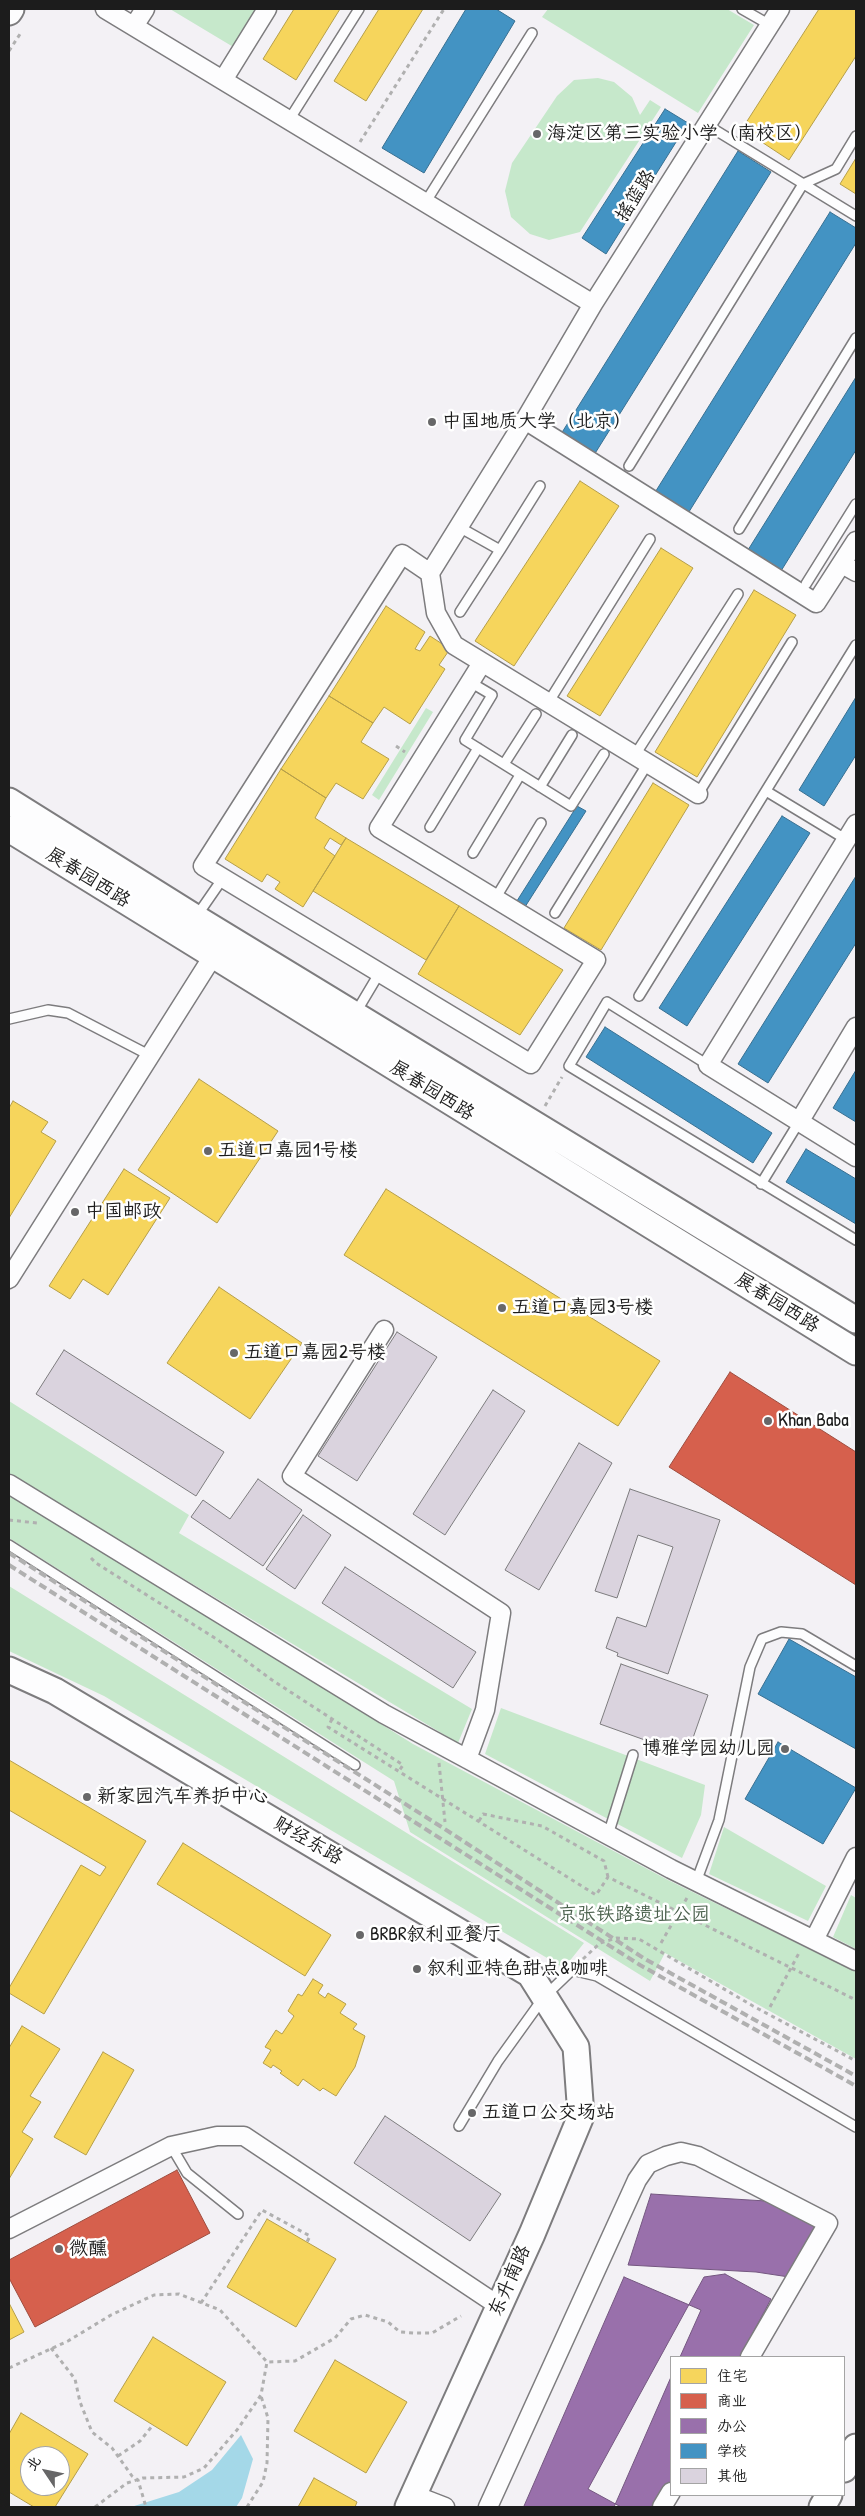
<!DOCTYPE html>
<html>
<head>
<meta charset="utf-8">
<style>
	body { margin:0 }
	#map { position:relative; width:865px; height:2516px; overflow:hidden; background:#f3f1f5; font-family:"Patrick Hand","LXGW WenKai TC",sans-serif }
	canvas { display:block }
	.frame { position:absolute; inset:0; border:10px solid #1c1c1c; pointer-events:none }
	.legend { position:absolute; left:670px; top:2356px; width:175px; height:140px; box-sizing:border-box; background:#fff; border:1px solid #a4a4a4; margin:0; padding:6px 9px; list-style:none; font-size:15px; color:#1c1c1c }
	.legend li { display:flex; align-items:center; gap:10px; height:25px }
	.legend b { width:25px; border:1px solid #a4a4a4 }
	.north { position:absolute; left:20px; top:2446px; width:50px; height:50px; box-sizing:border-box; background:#fff; border:1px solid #a4a4a4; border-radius:50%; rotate:304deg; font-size:14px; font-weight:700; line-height:20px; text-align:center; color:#1c1c1c }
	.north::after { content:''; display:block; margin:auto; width:18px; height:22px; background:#676768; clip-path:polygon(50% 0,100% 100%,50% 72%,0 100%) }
</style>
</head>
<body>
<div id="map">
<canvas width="865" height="2516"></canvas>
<div class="frame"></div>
<ul class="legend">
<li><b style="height:14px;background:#f6d55c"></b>住宅</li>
<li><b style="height:14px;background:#d6604d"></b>商业</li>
<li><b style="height:14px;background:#9970ab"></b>办公</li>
<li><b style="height:14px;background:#4393c3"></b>学校</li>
<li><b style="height:14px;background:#dad3de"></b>其他</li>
</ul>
<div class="north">北</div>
</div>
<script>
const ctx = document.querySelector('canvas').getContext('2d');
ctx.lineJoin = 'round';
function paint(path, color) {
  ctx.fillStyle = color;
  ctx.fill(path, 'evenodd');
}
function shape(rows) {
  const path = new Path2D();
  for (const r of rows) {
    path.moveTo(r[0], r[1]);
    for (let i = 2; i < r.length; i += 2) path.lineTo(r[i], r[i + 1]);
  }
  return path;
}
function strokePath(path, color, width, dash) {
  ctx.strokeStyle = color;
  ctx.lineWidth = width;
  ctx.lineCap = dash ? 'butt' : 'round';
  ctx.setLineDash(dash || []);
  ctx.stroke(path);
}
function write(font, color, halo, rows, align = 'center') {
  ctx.font = font + ' "Patrick Hand","LXGW WenKai TC",sans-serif';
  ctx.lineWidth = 5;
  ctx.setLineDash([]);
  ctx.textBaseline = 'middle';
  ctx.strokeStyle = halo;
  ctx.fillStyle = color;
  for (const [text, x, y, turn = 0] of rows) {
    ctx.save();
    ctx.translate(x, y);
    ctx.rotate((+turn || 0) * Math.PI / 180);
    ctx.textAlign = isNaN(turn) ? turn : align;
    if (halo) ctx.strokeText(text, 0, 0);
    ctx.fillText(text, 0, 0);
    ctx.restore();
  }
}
const green = shape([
	[170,9,267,9,240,51],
	[548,9,727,9,754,25,698,113,542,17],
	[598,78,614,82,632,97,640,115,650,100,661,107,580,232,549,240,530,234,511,217,505,191,512,163,557,96,574,80],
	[426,708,433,712,379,800,372,795],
	[9,1401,189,1515,179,1533,472,1709,458,1743,9,1474],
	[9,1492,413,1744,668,1880,856,1972,856,2059,665,1953,650,1981,410,1832,394,1781,9,1538],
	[9,1586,584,1943,564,1968,104,1696,9,1651],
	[501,1708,705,1785,701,1815,682,1858,485,1754],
	[724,1827,826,1886,808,1921,709,1874],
	[851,1895,856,1898,856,1949,833,1937]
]);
const water = shape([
	[241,2435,253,2459,242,2498,236,2507,131,2507,179,2492,212,2470]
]);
const homes = shape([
	[294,9,340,9,296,80,263,59,294,9],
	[379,9,423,9,366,101,334,81,379,9],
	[819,9,856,9,856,56,789,160,742,129,819,9],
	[856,158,856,194,840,184,856,158],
	[580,481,619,506,514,666,475,641,580,481],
	[661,548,693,568,600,716,567,696,661,548],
	[754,590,796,615,697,777,655,752,754,590],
	[386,606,425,632,415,649,420,651,430,636,450,649,439,665,445,669,410,724,384,707,373,723,329,696,386,606],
	[329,696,373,723,361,742,389,759,363,799,336,783,326,798,281,769,329,696],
	[281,769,326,798,315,818,346,838,341,845,330,838,324,848,335,856,303,907,275,889,280,882,267,874,262,882,225,859,281,769],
	[653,783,689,805,601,950,564,928,653,783],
	[346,838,459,906,426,960,313,891,346,838],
	[459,906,563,970,520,1035,418,974,459,906],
	[199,1079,278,1131,217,1223,138,1170,199,1079],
	[13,1101,48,1122,41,1132,56,1141,9,1218,9,1108,13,1101],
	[124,1169,170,1198,108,1295,83,1279,70,1299,49,1286,124,1169],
	[386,1189,660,1361,618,1426,344,1255,386,1189],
	[219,1287,302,1343,250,1419,167,1363,219,1287],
	[9,1760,146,1841,44,2014,9,1993,9,1988,81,1865,100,1876,106,1867,9,1810,9,1760],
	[183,1843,331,1935,305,1976,157,1884,183,1843],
	[313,1979,323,1985,318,1993,325,1998,328,1993,346,2004,340,2013,357,2024,353,2029,365,2036,355,2067,336,2096,323,2088,320,2091,303,2079,298,2086,280,2073,282,2071,273,2065,271,2068,263,2063,271,2050,265,2047,276,2030,282,2034,294,2016,288,2011,298,1994,302,1996,313,1979],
	[22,2026,60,2049,30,2096,41,2102,22,2132,33,2139,9,2179,9,2048,22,2026],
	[103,2052,134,2070,86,2155,54,2137,103,2052],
	[267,2219,336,2259,296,2327,227,2287,267,2219],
	[9,2303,24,2332,9,2340,9,2303],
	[153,2337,226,2382,187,2446,114,2401,153,2337],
	[335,2360,407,2402,366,2473,294,2431,335,2360],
	[21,2413,88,2454,55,2507,34,2507,9,2492,9,2434,21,2413],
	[30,2456,60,2456,60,2486,30,2486,30,2456],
	[314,2478,357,2502,355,2507,298,2507,314,2478]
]);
const shops = shape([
	[730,1372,856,1452,856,1585,669,1467,730,1372],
	[177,2170,210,2233,35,2327,9,2278,9,2260,177,2170]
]);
const offices = shape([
	[651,2194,766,2201,822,2224,789,2277,756,2272,628,2265,651,2194],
	[725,2274,771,2299,740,2357,671,2357,671,2485,659,2507,621,2507,588,2489,704,2277,725,2274],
	[624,2277,701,2310,680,2357,671,2357,671,2377,614,2507,526,2507,524,2506,624,2277]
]);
const schools = shape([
	[466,9,496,9,515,21,424,173,382,148,466,9],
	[665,109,688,123,606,254,582,238,665,109],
	[738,151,771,172,594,455,561,434,738,151],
	[830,212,856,228,856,243,687,515,654,494,830,212],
	[856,377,856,450,781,571,748,550,856,377],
	[856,697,856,755,824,806,799,790,856,697],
	[577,806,586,811,523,910,515,904,577,806],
	[782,816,810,833,687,1026,659,1008,782,816],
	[856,876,856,943,768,1083,738,1064,856,876],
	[605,1027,772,1133,753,1163,586,1057,605,1027],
	[856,1070,856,1122,833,1108,856,1070],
	[806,1149,856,1179,856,1224,786,1182,806,1149],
	[789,1639,856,1677,856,1749,758,1694,789,1639],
	[778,1742,856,1788,823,1844,745,1799,778,1742]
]);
const building = shape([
	[397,1332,437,1357,357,1481,318,1456,397,1332],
	[64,1350,224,1452,196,1496,36,1394,64,1350],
	[493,1390,525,1411,445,1535,413,1514,493,1390],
	[579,1443,612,1463,539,1590,505,1570,579,1443],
	[258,1479,302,1510,263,1566,191,1517,203,1500,230,1519,258,1479],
	[630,1489,720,1520,668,1674,617,1656,618,1653,606,1648,617,1617,646,1627,673,1547,638,1535,617,1598,595,1591,630,1489],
	[303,1515,331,1535,295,1589,266,1569,303,1515],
	[345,1567,476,1652,453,1688,322,1603,345,1567],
	[621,1664,708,1695,687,1755,600,1724,621,1664],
	[385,2116,501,2194,470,2241,354,2163,385,2116]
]);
const path = shape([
	[9,51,22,31],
	[360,142,444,9],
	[396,746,405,752],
	[545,1106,562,1077],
	[9,1520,37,1523],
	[91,1558,96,1563,218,1640,272,1680,403,1765,399,1771],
	[332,1719,328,1727,596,1895,608,1877,856,2000],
	[439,1763,445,1822],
	[479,1821,483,1814,542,1826,604,1861,608,1877],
	[661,1943,688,1896],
	[583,1959,600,1943,617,1938,639,1939,753,2006,856,2061],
	[770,2007,799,1953],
	[201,2303,262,2210,310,2236,307,2242],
	[51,2348,75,2379,80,2402,92,2432,112,2448,132,2476,138,2480,146,2507],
	[9,2368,68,2341,111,2315,154,2295,179,2294,220,2310,267,2362,295,2361,335,2338,351,2319,365,2315,388,2322,400,2332,414,2333,432,2333,461,2316],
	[118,2456,140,2441,153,2425],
	[95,2507,127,2483,143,2478,184,2477,204,2468,237,2430,261,2395,267,2362],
	[247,2507,263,2482,267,2463,268,2418,261,2396]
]);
const lane = shape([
	[742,9,770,25],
	[289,120,359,9],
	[707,125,856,216],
	[425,203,532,33],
	[629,466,803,184,836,169,856,136],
	[459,527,500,550,460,612],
	[739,529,856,338],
	[500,550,540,486],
	[806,584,856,504],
	[470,682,492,695,465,740,571,806,604,754],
	[548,703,650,539],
	[635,755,738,594],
	[504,764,536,714],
	[540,787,572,735],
	[766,791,847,840],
	[698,794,792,642],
	[430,827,478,748],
	[473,853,520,775],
	[495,899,541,823],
	[555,913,648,763],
	[196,917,223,878],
	[639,996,856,645],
	[355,1014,380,972],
	[9,1019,48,1010,68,1013,149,1055],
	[708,1065,607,1002,569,1066,856,1240],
	[761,1184,799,1122],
	[9,1545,355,1765],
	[608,1835,633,1755],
	[696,1882,719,1820,750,1667,762,1639,781,1632,802,1634,856,1666],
	[459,2126,498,2061,544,1997,572,1970,597,1976,856,2127],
	[171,2146,187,2173,238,2214]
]);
const street = shape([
	[105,9,593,304],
	[134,26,145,9],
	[223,80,267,9],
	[525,420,816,603,856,541],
	[842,564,856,572],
	[430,573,402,554,203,866,531,1064,596,960,379,828,482,663],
	[698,794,454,645,436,613,430,573,525,420,593,304,780,9],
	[856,824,708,1065,856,1157],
	[799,1122,856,1027],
	[9,1279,213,956],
	[384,1330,292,1476,501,1613,485,1710,467,1759],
	[9,1484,384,1714,671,1869,856,1961],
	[814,1940,856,1857],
	[9,2229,171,2146,217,2136,244,2136,499,2306],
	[414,2495,445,2507],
	[488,2507,637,2180,648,2164,666,2156,681,2152,698,2156,828,2223,750,2357],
	[662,2507,671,2492]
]);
const secondary = shape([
	[9,12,11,9],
	[9,801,196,918,856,1320],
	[9,829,856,1352],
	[9,1670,55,1691,530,1974,576,2047,581,2116,532,2234,408,2507],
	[844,2469,856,2447],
	[822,2507,829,2495]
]);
const rail = shape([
	[9,1553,440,1826,645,1959,856,2076],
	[9,1565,640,1965,856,2086]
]);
const markers = [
	[537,134,5,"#676768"],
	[432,422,5,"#676768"],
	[208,1151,5,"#676768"],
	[75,1212,5,"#676768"],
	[502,1308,5,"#676768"],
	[234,1353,5,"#676768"],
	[768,1421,5,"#676768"],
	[785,1749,5,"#676768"],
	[87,1797,5,"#676768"],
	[360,1935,5,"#676768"],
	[417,1969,5,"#676768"],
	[472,2113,5,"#676768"],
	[59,2249,5,"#676768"]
];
const poiNames = [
	["海淀区第三实验小学（南校区）",547,134],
	["中国地质大学（北京）",442,422],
	["五道口嘉园1号楼",218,1151],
	["中国邮政",85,1212],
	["五道口嘉园3号楼",512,1308],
	["五道口嘉园2号楼",244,1353],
	["Khan Baba",778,1421],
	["博雅学园幼儿园",775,1749,"right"],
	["新家园汽车养护中心",97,1797],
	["BRBR叙利亚餐厅",370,1935],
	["叙利亚特色甜点&咖啡",427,1969],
	["五道口公交场站",482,2113],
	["微醺",69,2249]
];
const streetNames = [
	["摇篮路",636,196,-58],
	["展春园西路",88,878,32],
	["展春园西路",432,1091,32],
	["展春园西路",777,1303,32],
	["财经东路",308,1841,30],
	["东升南路",510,2281,-66]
];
const parkNames = [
	["京张铁路遗址公园",634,1915]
];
paint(green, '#c6e8cb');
paint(water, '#a4d8e8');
paint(homes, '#f6d55c');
strokePath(homes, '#b59e49', 1);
paint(shops, '#d6604d');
strokePath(shops, '#9e4c3e', 1);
paint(offices, '#9970ab');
strokePath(offices, '#745780', 1);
paint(schools, '#4393c3');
strokePath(schools, '#376f91', 1);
paint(building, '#dad3de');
strokePath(building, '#7d7c7e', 1);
strokePath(lane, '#7d7c7e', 12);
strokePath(street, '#7d7c7e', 21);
strokePath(secondary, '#7d7c7e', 29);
strokePath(path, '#b0b0b0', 3, [4, 4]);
strokePath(lane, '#fdfdfe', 9);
strokePath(street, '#fdfdfe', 18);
strokePath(secondary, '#fdfdfe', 25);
strokePath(rail, '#b0b0b0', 4, [8, 4]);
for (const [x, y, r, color] of markers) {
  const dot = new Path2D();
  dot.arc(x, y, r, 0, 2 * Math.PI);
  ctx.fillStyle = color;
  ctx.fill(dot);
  strokePath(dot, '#fff', 2);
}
write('19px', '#1c1c1c', '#fff', poiNames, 'left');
write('19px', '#1c1c1c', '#fff', streetNames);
write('19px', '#4b614d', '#fff', parkNames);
</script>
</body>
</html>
